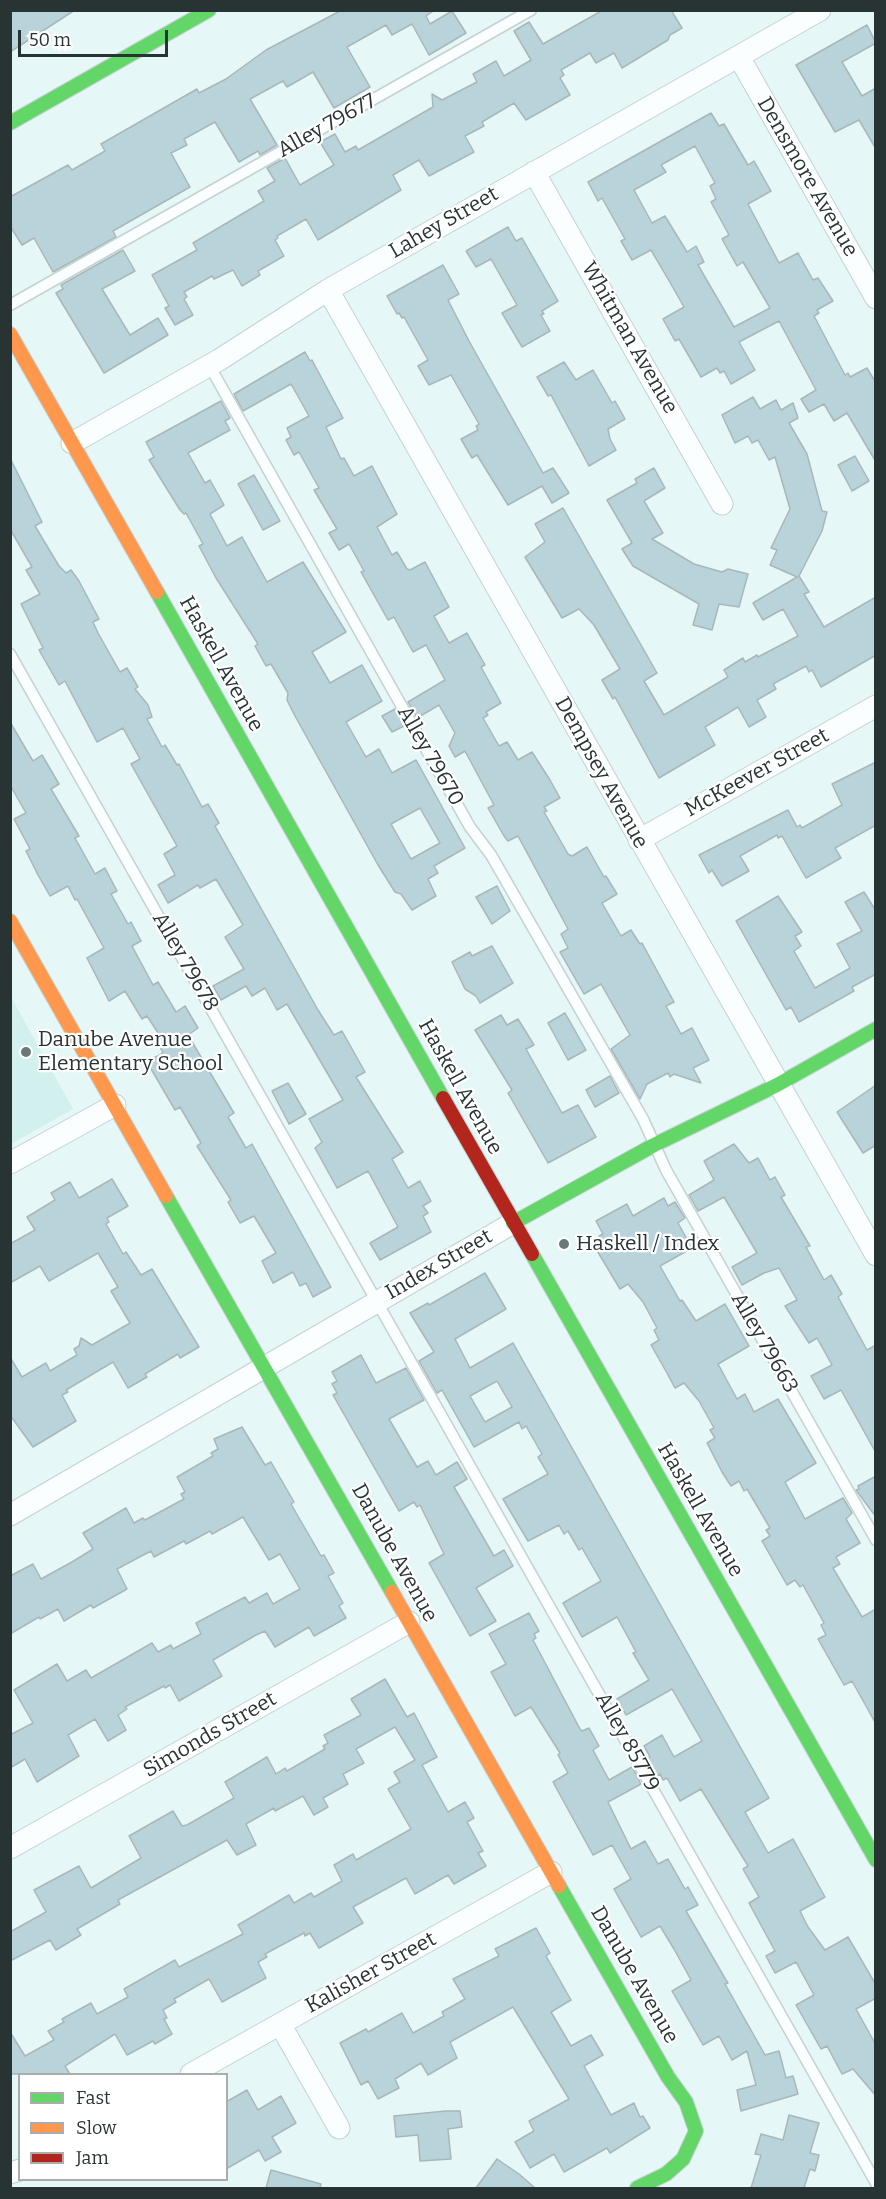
<!DOCTYPE html>
<html>
<head>
<meta charset="utf-8">
<style>
	body { margin:0 }
	#map { position:relative; width:886px; height:2199px; overflow:hidden; background:#e5f7f6; font-family:Bitter,serif }
	canvas { display:block }
	.frame { position:absolute; inset:0; border:12px solid #283433; pointer-events:none }
	.legend { position:absolute; left:18px; top:2073px; width:210px; height:108px; box-sizing:border-box; background:#fff; border:2px solid #a9aead; margin:0; padding:8px 10px; list-style:none; font-size:18px; color:#283433 }
	.legend li { display:flex; align-items:center; gap:12px; height:30px }
	.legend b { width:30px; border:2px solid #a9aead }
	.scale { position:absolute; left:18px; top:30px; width:150px; height:27px; box-sizing:border-box; border:3px solid #283433; border-top:0; padding-left:8px; font-size:18px; line-height:21px; white-space:nowrap; color:#283433; -webkit-text-stroke:4px #fff; paint-order:stroke }
</style>
</head>
<body>
<div id="map">
<canvas width="886" height="2199"></canvas>
<div class="frame"></div>
<ul class="legend">
<li><b style="height:8px;background:#63d668"></b>Fast</li>
<li><b style="height:8px;background:#ff974d"></b>Slow</li>
<li><b style="height:8px;background:#b3261e"></b>Jam</li>
</ul>
<div class="scale">50 m</div>
</div>
<script>
const ctx = document.querySelector('canvas').getContext('2d');
ctx.lineJoin = 'round';
function paint(path, color) {
  ctx.fillStyle = color;
  ctx.fill(path, 'evenodd');
}
function shape(rows) {
  const path = new Path2D();
  for (const r of rows) {
    path.moveTo(r[0], r[1]);
    for (let i = 2; i < r.length; i += 2) path.lineTo(r[i], r[i + 1]);
  }
  return path;
}
function strokePath(path, color, width, dash) {
  ctx.strokeStyle = color;
  ctx.lineWidth = width;
  ctx.lineCap = dash ? 'butt' : 'round';
  ctx.setLineDash(dash || []);
  ctx.stroke(path);
}
function write(font, color, halo, rows, align = 'center') {
  ctx.font = font + ' Bitter,serif';
  ctx.lineWidth = 4.5;
  ctx.setLineDash([]);
  ctx.textBaseline = 'middle';
  ctx.strokeStyle = halo;
  ctx.fillStyle = color;
  for (const [text, x, y, turn = 0] of rows) {
    ctx.save();
    ctx.translate(x, y);
    ctx.rotate((+turn || 0) * Math.PI / 180);
    ctx.textAlign = isNaN(turn) ? turn : align;
    if (halo) ctx.strokeText(text, 0, 0);
    ctx.fillText(text, 0, 0);
    ctx.restore();
  }
}
const built = shape([
	[10,995,73,1109,11,1144,10,1144]
]);
const building = shape([
	[10,10,75,10,10,52,10,10],
	[342,10,435,10,426,16,430,24,452,11,466,33,429,55,412,24,392,35,386,25,347,47,370,87,334,108,313,72,287,87,283,81,250,99,277,145,260,155,258,151,239,162,215,122,184,139,187,145,171,153,190,187,113,231,116,237,53,272,34,238,22,245,10,226,10,197,68,165,72,170,105,151,101,144,197,89,199,93,226,79,266,50,342,10],
	[603,10,671,10,682,28,670,35,668,40,622,68,614,53,596,63,590,53,561,70,564,75,560,78,570,95,526,120,514,103,482,122,484,126,465,136,474,152,429,176,419,160,393,175,401,190,318,240,306,219,277,236,278,238,275,240,284,256,258,271,260,275,242,286,233,270,214,279,212,276,184,292,187,297,184,299,193,315,175,325,165,308,169,306,152,275,197,250,193,243,264,201,258,191,275,181,267,168,285,158,300,185,334,165,320,142,335,134,345,152,356,146,358,150,433,107,432,94,442,100,477,82,473,74,496,61,504,76,531,60,514,31,529,22,543,44,603,10],
	[867,25,876,43,842,62,862,96,876,88,876,149,859,120,835,132,796,65,867,25],
	[711,113,719,126,724,124,748,165,754,161,771,191,748,204,779,263,798,253,813,280,818,278,833,301,817,310,819,313,814,316,845,375,848,373,850,377,867,368,876,383,876,462,847,413,834,421,824,404,809,412,801,399,816,390,779,321,739,342,755,370,731,384,724,371,720,373,717,368,701,377,679,339,675,341,663,319,684,307,668,279,651,250,632,260,621,241,625,239,602,198,598,201,588,182,711,113],
	[695,146,715,183,710,186,716,199,711,202,729,235,722,239,737,266,743,262,770,308,734,327,698,265,704,262,696,246,687,252,665,216,652,223,634,190,666,172,661,165,695,146],
	[508,227,516,241,522,238,558,301,542,311,544,314,541,315,550,331,522,347,502,313,517,305,491,259,476,267,466,251,508,227],
	[123,250,135,271,102,289,130,335,158,318,168,335,104,373,56,293,63,289,61,285,123,250],
	[443,265,459,294,448,300,469,341,543,473,553,468,569,493,552,503,542,486,508,505,477,455,472,458,461,439,478,430,476,426,479,424,451,375,429,385,418,366,428,360,404,317,402,318,399,313,397,314,387,296,443,265],
	[305,352,310,361,312,360,343,418,326,427,341,459,344,458,354,476,372,466,397,514,377,527,392,555,397,552,407,569,410,570,425,562,449,607,434,616,449,643,467,633,485,665,481,667,501,703,486,712,488,715,483,718,499,746,507,742,518,760,532,752,550,780,560,798,544,807,547,811,544,812,568,854,572,856,587,847,604,877,606,876,617,894,602,903,621,936,631,930,640,944,642,943,674,1002,666,1006,681,1034,692,1028,709,1060,693,1068,701,1083,674,1074,670,1077,668,1073,647,1084,640,1099,611,1049,630,1035,601,984,584,994,560,952,568,948,561,934,568,929,518,836,508,841,504,836,488,808,494,805,465,751,455,757,449,746,455,733,439,705,417,718,408,702,445,680,426,645,413,652,394,617,388,620,361,572,364,571,349,544,339,550,329,533,337,529,314,490,319,488,299,452,294,455,286,440,291,437,287,428,309,416,291,384,243,411,234,394,305,352],
	[564,362,576,380,593,370,612,403,615,401,625,419,608,429,610,439,616,450,589,466,551,395,548,396,537,377,564,362],
	[753,397,760,409,776,400,781,410,793,403,798,418,789,423,807,454,822,511,827,512,822,531,799,576,809,592,804,594,824,627,876,597,876,655,821,687,812,670,809,672,806,666,773,684,776,689,757,700,766,717,749,727,738,707,705,727,715,745,659,778,615,697,613,699,602,680,620,669,594,625,579,609,562,618,525,557,545,542,535,524,563,508,657,673,644,681,664,715,728,677,724,670,743,658,745,662,757,655,758,657,798,636,783,609,763,620,753,603,797,577,770,565,777,550,771,548,790,509,775,457,769,460,758,440,752,443,748,436,735,443,722,415,753,397],
	[221,401,230,418,225,421,230,430,188,453,205,483,210,480,224,505,210,514,227,546,242,537,267,582,303,562,346,632,312,652,330,683,362,665,382,701,346,722,366,757,379,749,392,773,416,760,465,848,434,866,438,873,428,879,436,896,412,910,401,894,395,892,378,865,295,716,287,700,288,693,271,664,266,666,255,646,258,644,216,578,199,546,203,544,186,513,184,514,180,510,149,460,154,457,146,442,221,401],
	[420,808,440,843,411,859,391,824,420,808],
	[855,456,869,481,852,491,838,465,855,456],
	[10,458,42,522,35,526,59,566,66,573,71,570,79,581,99,619,93,622,98,633,120,672,127,668,138,687,135,689,148,705,152,717,147,719,162,747,165,745,177,765,179,764,202,807,208,804,219,823,215,826,318,1010,334,1035,342,1031,365,1072,356,1077,403,1152,392,1159,408,1188,420,1181,431,1201,423,1206,428,1213,423,1216,431,1232,380,1260,370,1243,398,1227,368,1171,337,1188,315,1148,322,1142,309,1119,343,1100,287,1004,277,1010,265,988,252,996,246,986,221,1000,213,986,244,969,225,937,243,925,216,879,200,888,198,885,168,903,158,885,175,875,164,854,177,846,131,764,140,759,123,728,97,742,65,681,59,685,39,650,43,648,21,604,40,594,26,570,32,567,10,529,10,458],
	[654,468,665,488,644,501,663,533,652,539,694,564,722,572,728,569,748,574,739,607,719,604,712,630,693,625,699,604,633,566,622,549,632,543,607,500,637,483,635,479,654,468],
	[254,475,280,521,263,530,238,484,254,475],
	[395,709,404,726,392,732,382,716,395,709],
	[10,722,33,761,42,755,59,784,51,789,79,836,75,838,95,874,105,868,117,891,111,894,128,924,131,922,141,941,132,946,153,985,158,982,176,1012,185,1006,198,1028,188,1035,234,1113,228,1117,246,1148,252,1144,331,1287,313,1297,306,1283,300,1286,293,1272,273,1283,262,1261,276,1253,254,1216,240,1223,228,1202,231,1200,197,1146,201,1143,180,1107,175,1110,147,1062,163,1053,159,1045,164,1042,147,1016,142,1019,125,991,109,1001,87,958,104,948,77,899,75,900,68,886,50,896,38,875,26,851,30,849,14,819,26,813,10,785,10,722],
	[876,762,876,825,835,848,841,858,806,878,782,836,778,838,777,835,740,856,749,871,722,886,712,870,709,873,699,855,788,810,797,827,800,825,802,828,842,805,832,784,876,762],
	[497,886,510,911,492,924,476,897,497,886],
	[864,892,876,911,876,974,852,987,854,991,799,1022,791,1007,786,1010,736,921,778,896,802,932,795,936,801,946,794,951,815,988,850,968,837,944,862,931,845,902,864,892],
	[492,946,513,983,480,1003,476,996,465,989,452,962,470,952,472,956,492,946],
	[565,1013,586,1050,568,1060,548,1023,565,1013],
	[501,1015,507,1025,518,1019,534,1045,526,1049,562,1113,578,1105,596,1137,548,1163,508,1093,512,1090,475,1030,501,1015],
	[610,1076,619,1093,595,1107,586,1090,610,1076],
	[288,1083,306,1114,289,1124,272,1091,288,1083],
	[876,1085,876,1145,863,1153,837,1112,876,1085],
	[734,1144,749,1163,758,1158,770,1180,775,1177,785,1195,781,1197,810,1246,806,1247,824,1280,831,1275,842,1294,838,1297,867,1350,876,1345,876,1453,841,1390,824,1399,811,1376,832,1365,817,1338,809,1343,785,1306,797,1300,779,1268,764,1273,742,1285,732,1267,757,1253,724,1197,698,1211,689,1195,714,1180,704,1161,734,1144],
	[112,1179,128,1206,107,1218,109,1222,106,1224,123,1254,126,1252,141,1275,152,1269,199,1347,180,1358,178,1354,145,1374,147,1377,128,1388,113,1362,66,1390,68,1392,62,1395,76,1421,33,1447,10,1415,10,1357,22,1377,46,1363,50,1371,77,1355,74,1349,79,1346,81,1338,92,1345,130,1323,111,1291,118,1287,98,1253,49,1281,40,1266,10,1283,10,1244,35,1230,27,1217,55,1200,51,1193,70,1182,79,1198,112,1179],
	[664,1198,668,1206,675,1202,685,1218,678,1223,692,1248,660,1266,680,1301,682,1300,696,1321,725,1304,749,1346,718,1364,737,1399,745,1394,754,1412,778,1399,816,1463,785,1482,805,1519,843,1498,852,1513,846,1519,860,1543,836,1557,840,1564,833,1568,862,1617,876,1609,876,1724,852,1681,844,1685,818,1639,826,1635,821,1625,824,1623,803,1585,800,1587,795,1580,787,1585,762,1541,770,1536,766,1530,770,1528,747,1489,744,1491,739,1481,731,1486,722,1472,707,1443,715,1438,710,1430,714,1428,699,1401,684,1383,675,1388,667,1373,651,1345,659,1340,654,1330,657,1328,643,1302,628,1284,620,1289,596,1249,604,1244,599,1236,603,1234,596,1221,627,1204,633,1216,664,1198],
	[485,1273,506,1309,455,1339,470,1368,513,1343,769,1798,745,1812,768,1853,793,1839,825,1897,800,1911,808,1927,825,1950,848,1937,876,1985,876,1998,856,2009,876,2045,876,2096,853,2069,842,2074,827,2046,821,2049,796,2005,814,1995,796,1962,775,1973,766,1956,775,1951,749,1903,759,1897,743,1869,748,1866,701,1789,680,1801,667,1778,663,1780,660,1774,654,1777,645,1760,650,1757,644,1746,662,1735,674,1757,702,1741,672,1689,626,1715,617,1699,649,1680,633,1653,636,1652,617,1617,582,1637,563,1603,601,1581,582,1548,579,1550,568,1531,564,1534,559,1525,528,1541,503,1499,548,1474,538,1457,542,1454,526,1426,522,1429,519,1422,474,1447,442,1390,437,1393,419,1361,434,1352,410,1313,428,1303,429,1305,485,1273],
	[497,1381,512,1407,485,1422,470,1396,497,1381],
	[361,1355,376,1383,406,1368,424,1400,389,1419,417,1467,428,1461,436,1475,457,1462,467,1479,454,1487,494,1556,504,1550,513,1566,476,1588,496,1621,470,1636,429,1563,444,1554,420,1505,417,1507,414,1502,399,1511,333,1395,337,1393,332,1384,337,1381,332,1372,361,1355],
	[242,1427,265,1465,271,1462,294,1502,291,1504,321,1556,324,1555,334,1573,328,1576,343,1603,339,1606,346,1618,314,1636,309,1627,275,1647,265,1631,256,1635,213,1660,222,1676,179,1701,170,1685,165,1688,164,1686,125,1707,127,1709,118,1715,126,1730,108,1741,95,1719,68,1735,79,1756,37,1782,25,1759,10,1768,10,1735,33,1723,14,1690,57,1664,67,1681,86,1670,91,1678,152,1643,158,1652,171,1645,173,1649,201,1634,196,1623,245,1597,249,1603,267,1593,273,1604,300,1589,280,1554,269,1560,243,1517,212,1534,210,1531,186,1544,184,1541,154,1557,151,1551,117,1569,127,1589,93,1608,91,1605,64,1621,58,1609,40,1619,39,1617,10,1634,10,1576,33,1564,41,1579,72,1562,93,1549,83,1533,126,1508,134,1523,143,1518,145,1520,184,1499,181,1494,185,1492,177,1477,213,1456,211,1453,218,1449,214,1439,242,1427],
	[876,1476,876,1517,856,1490,859,1489,858,1486,876,1476],
	[529,1613,539,1631,534,1634,536,1638,533,1640,580,1729,582,1731,589,1728,599,1746,593,1750,609,1780,632,1767,641,1784,608,1802,631,1849,645,1841,658,1864,668,1859,685,1889,688,1887,698,1905,686,1911,726,1980,728,1983,725,1984,765,2055,779,2051,786,2078,793,2076,798,2094,741,2111,737,2090,756,2085,747,2051,732,2060,719,2036,703,2045,672,1991,691,1980,674,1949,660,1926,641,1937,614,1889,631,1879,612,1845,593,1855,553,1782,568,1773,558,1755,560,1753,531,1707,515,1716,491,1672,506,1664,489,1634,529,1613],
	[385,1679,407,1717,414,1713,437,1757,422,1765,448,1812,465,1802,474,1818,467,1822,483,1851,478,1853,486,1866,454,1884,448,1875,415,1894,406,1878,353,1907,363,1923,319,1948,310,1933,305,1936,304,1933,265,1954,267,1957,258,1962,266,1978,222,2002,209,1979,174,1999,176,2002,163,2010,167,2018,164,2019,172,2034,155,2044,153,2041,127,2055,115,2034,65,2066,70,2074,10,2074,10,2032,25,2056,54,2040,48,2031,64,2022,62,2019,91,2003,97,2014,128,1997,124,1989,175,1960,179,1967,243,1934,238,1925,289,1895,294,1903,311,1893,314,1897,342,1881,334,1865,353,1854,356,1860,411,1829,388,1789,400,1782,394,1772,415,1760,395,1727,356,1749,364,1763,343,1774,348,1784,323,1798,328,1807,314,1815,303,1796,275,1811,274,1808,246,1824,256,1845,237,1855,227,1840,118,1900,120,1904,77,1929,81,1935,56,1950,50,1940,10,1961,10,1932,46,1912,34,1890,79,1866,91,1888,141,1858,129,1836,173,1811,182,1826,187,1825,234,1798,225,1782,267,1757,276,1774,285,1768,287,1771,325,1749,323,1746,328,1743,324,1735,361,1715,351,1699,385,1679],
	[536,1928,550,1953,546,1956,571,2000,551,2012,571,2046,591,2035,603,2055,584,2066,611,2115,634,2103,640,2117,643,2116,650,2128,610,2153,607,2148,564,2172,554,2154,530,2168,515,2142,534,2131,529,2121,569,2099,513,2007,450,2042,457,2058,428,2075,421,2063,395,2079,399,2088,378,2099,368,2081,361,2085,340,2043,366,2029,368,2032,402,2013,413,2033,444,2016,442,2012,465,1999,453,1979,499,1956,495,1949,536,1928],
	[247,2090,258,2110,281,2096,296,2123,272,2137,281,2152,265,2161,259,2150,226,2169,226,2102,247,2090],
	[446,2111,460,2111,462,2127,448,2129,451,2159,420,2161,418,2135,396,2137,394,2116,446,2111],
	[789,2115,819,2123,810,2153,819,2155,815,2171,810,2169,804,2188,751,2188,761,2155,755,2154,761,2134,783,2140,789,2115],
	[497,2159,519,2174,535,2188,476,2188,497,2159],
	[271,2170,321,2184,320,2188,266,2188,271,2170]
]);
const lane = shape([
	[10,305,531,10],
	[209,365,470,827,491,855,643,1119,666,1170,876,1540],
	[10,654,876,2183]
]);
const street = shape([
	[739,57,876,298],
	[534,172,722,504],
	[328,290,876,1255],
	[72,443,219,360,328,290,820,10],
	[639,840,876,706],
	[10,1163,115,1105],
	[10,1515,513,1223],
	[10,1848,409,1622],
	[280,2024,339,2128],
	[191,2074,551,1872],
	[10,2173,20,2170]
]);
const fast = shape([
	[10,123,209,10],
	[157,592,443,1098],
	[166,1196,392,1592],
	[513,1223,654,1145,777,1085,876,1029],
	[532,1254,876,1860],
	[559,1886,668,2077,686,2102,696,2131,683,2159,666,2174,637,2188]
]);
const slow = shape([
	[10,334,157,592],
	[10,921,166,1196],
	[392,1592,559,1886]
]);
const jam = shape([
	[443,1098,532,1254]
]);
const markers = [
	[26,1052,6,"#6a7877"],
	[564,1244,6,"#6a7877"]
];
const streetNames = [
	["Alley 79677",327,126,-29],
	["Densmore Avenue",807,177,60],
	["Lahey Street",444,223,-30],
	["Whitman Avenue",629,338,60],
	["Haskell Avenue",221,664,61],
	["Alley 79670",430,756,60],
	["Dempsey Avenue",601,773,61],
	["McKeever Street",757,773,-29],
	["Alley 79678",185,962,60],
	["Haskell Avenue",460,1087,61],
	["Index Street",439,1265,-30],
	["Alley 79663",764,1343,60],
	["Haskell Avenue",700,1510,60],
	["Danube Avenue",394,1553,61],
	["Simonds Street",210,1735,-30],
	["Alley 85779",627,1742,61],
	["Kalisher Street",371,1973,-29],
	["Danube Avenue",634,1975,60]
];
const poiNames = [
	["Danube Avenue",38,1040],
	["Elementary School",38,1064],
	["Haskell / Index",576,1244]
];
paint(built, '#d2f0ee');
paint(building, '#b8d3d9');
strokePath(building, '#aab7b9', 1.5);
strokePath(lane, '#c4d2d1', 13);
strokePath(street, '#c4d2d1', 23);
strokePath(fast, '#c4d2d1', 16);
strokePath(slow, '#c4d2d1', 16);
strokePath(jam, '#c4d2d1', 16);
strokePath(lane, '#fbfefe', 10);
strokePath(street, '#fbfefe', 21);
strokePath(fast, '#63d668', 14);
strokePath(slow, '#ff974d', 14);
strokePath(jam, '#b3261e', 14);
for (const [x, y, r, color] of markers) {
  const dot = new Path2D();
  dot.arc(x, y, r, 0, 2 * Math.PI);
  ctx.fillStyle = color;
  ctx.fill(dot);
  strokePath(dot, '#fff', 2);
}
write('21px', '#283433', '#fff', streetNames);
write('21px', '#283433', '#fff', poiNames, 'left');
</script>
</body>
</html>
